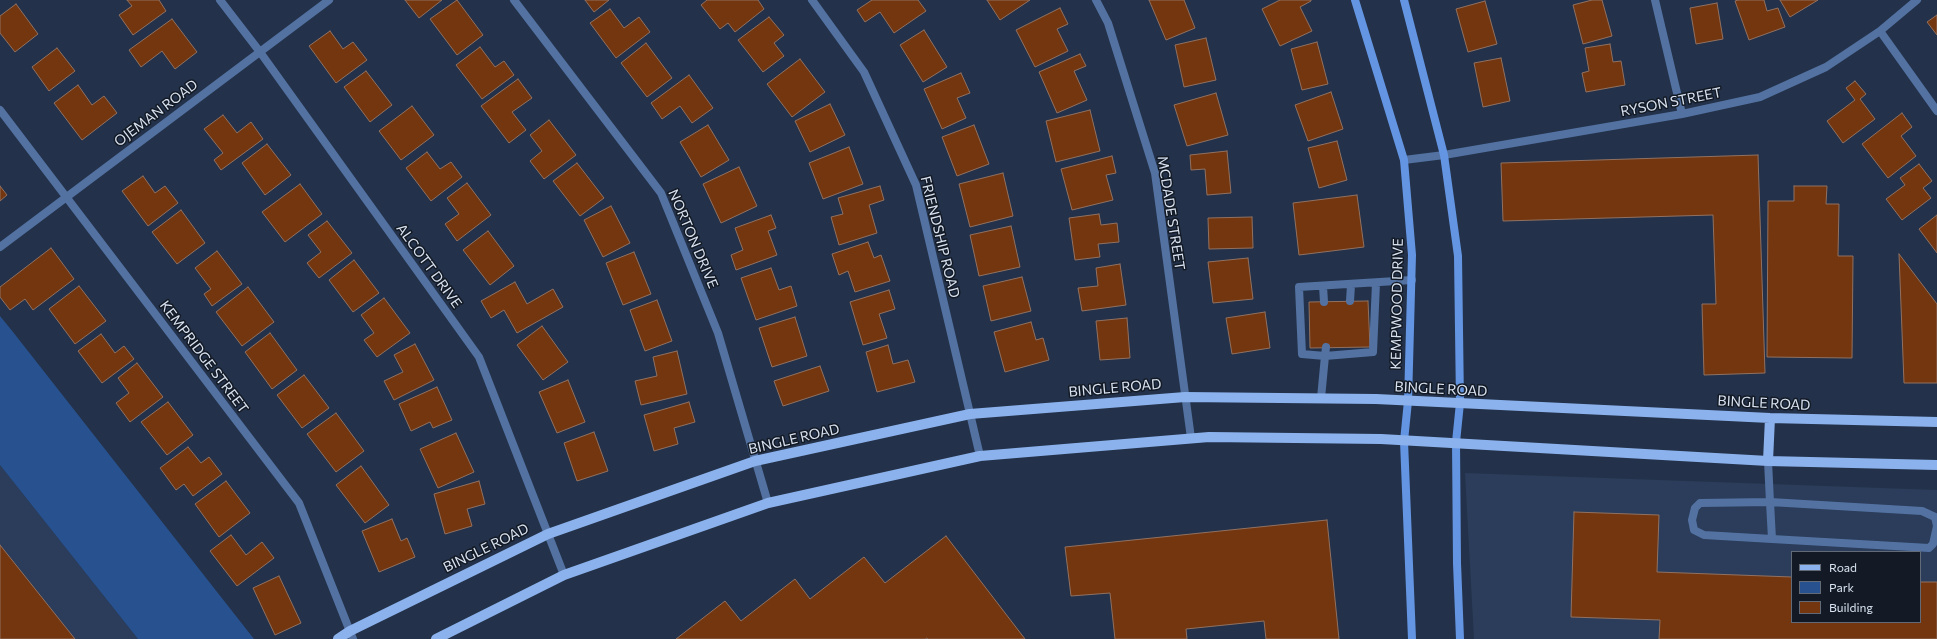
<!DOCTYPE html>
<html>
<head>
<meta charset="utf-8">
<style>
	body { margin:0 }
	#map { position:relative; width:1937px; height:639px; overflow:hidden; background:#23324a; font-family:Commissioner,sans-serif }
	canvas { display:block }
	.legend { position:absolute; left:1791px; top:551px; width:130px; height:72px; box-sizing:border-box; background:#131a25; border:1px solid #626a77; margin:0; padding:5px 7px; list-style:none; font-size:12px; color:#d8e2f1 }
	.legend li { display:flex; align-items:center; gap:8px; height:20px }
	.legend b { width:20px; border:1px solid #626a77 }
</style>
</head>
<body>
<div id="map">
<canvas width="1937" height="639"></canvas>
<ul class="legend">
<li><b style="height:5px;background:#8cb2ed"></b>Road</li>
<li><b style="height:11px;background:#28518f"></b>Park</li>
<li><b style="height:11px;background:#74360e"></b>Building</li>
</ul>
</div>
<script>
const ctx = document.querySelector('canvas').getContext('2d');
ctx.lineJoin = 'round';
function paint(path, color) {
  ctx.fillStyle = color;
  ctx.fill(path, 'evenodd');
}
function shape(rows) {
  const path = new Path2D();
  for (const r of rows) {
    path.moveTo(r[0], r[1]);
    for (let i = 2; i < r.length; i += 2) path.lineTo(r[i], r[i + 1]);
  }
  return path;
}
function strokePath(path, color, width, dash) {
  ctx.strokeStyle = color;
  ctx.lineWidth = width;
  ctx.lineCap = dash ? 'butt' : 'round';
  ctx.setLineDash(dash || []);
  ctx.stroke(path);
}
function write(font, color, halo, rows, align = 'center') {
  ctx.font = font + ' Commissioner,sans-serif';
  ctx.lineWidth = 3;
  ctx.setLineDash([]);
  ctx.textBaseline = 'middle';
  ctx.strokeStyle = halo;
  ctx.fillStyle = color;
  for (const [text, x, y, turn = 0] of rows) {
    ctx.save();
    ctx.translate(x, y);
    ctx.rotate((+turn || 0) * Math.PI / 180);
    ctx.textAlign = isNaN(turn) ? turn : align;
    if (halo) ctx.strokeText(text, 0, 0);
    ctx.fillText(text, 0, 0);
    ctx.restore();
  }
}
const built = shape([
	[0,465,138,639,0,639],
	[1465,473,1937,490,1937,639,1474,639],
	[1792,552,1920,552,1920,622,1792,622]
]);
const green = shape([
	[0,316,13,332,254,639,138,639,0,465]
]);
const building = shape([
	[127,0,159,0,166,11,133,35,119,15,132,6,127,0],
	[405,0,442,0,419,18,405,0],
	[457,0,483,35,457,55,430,19,457,0],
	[585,0,609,0,594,12,585,0],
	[707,0,758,0,764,9,735,32,728,23,720,29,701,5,707,0],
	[872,0,918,0,926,11,894,33,880,12,865,22,857,10,872,0],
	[987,0,1030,0,1000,20,987,0],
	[1149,0,1184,0,1195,28,1166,40,1149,0],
	[1280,0,1311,0,1311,1,1300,7,1312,31,1280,46,1262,9,1280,0],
	[1592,0,1602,0,1612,36,1583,44,1573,5,1592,0],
	[1738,0,1764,0,1767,11,1778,8,1785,27,1749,40,1735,1,1738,0],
	[1780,0,1818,0,1790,17,1780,0],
	[1485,1,1497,44,1468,52,1456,9,1485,1],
	[1717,3,1723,39,1696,44,1690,8,1717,3],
	[16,4,38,34,15,52,0,33,0,16,16,4],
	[1060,8,1068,24,1057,29,1068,51,1035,67,1016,30,1060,8],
	[610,9,624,28,639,17,650,32,616,58,590,23,610,9],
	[1937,15,1937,35,1927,22,1937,15],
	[769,17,784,35,774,43,784,56,763,72,738,40,769,17],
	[172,19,197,52,175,69,162,51,141,67,129,50,172,19],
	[924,30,947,67,923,82,900,45,924,30],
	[330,31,343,49,353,42,367,60,336,83,309,46,330,31],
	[1206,38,1216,80,1184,87,1175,45,1206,38],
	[1317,42,1328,84,1302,90,1291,49,1317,42],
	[646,43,672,78,647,97,621,63,646,43],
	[1610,44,1613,62,1621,61,1625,85,1586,92,1582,73,1589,71,1585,48,1610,44],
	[480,47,495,67,504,61,514,75,482,99,456,65,480,47],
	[57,48,75,71,49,91,32,67,57,48],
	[1080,54,1086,66,1074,71,1087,100,1057,113,1039,72,1080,54],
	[1501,58,1510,101,1483,107,1474,63,1501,58],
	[800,59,825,92,792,117,767,84,800,59],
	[366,71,392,105,370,122,344,87,366,71],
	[961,73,970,93,957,98,966,118,942,129,924,89,961,73],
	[689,75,713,108,692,123,680,106,662,119,651,103,689,75],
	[518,79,532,98,512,112,526,130,509,143,481,106,518,79],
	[1855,81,1866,94,1860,99,1875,119,1843,143,1827,121,1855,100,1846,88,1855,81],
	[78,85,92,105,104,96,117,113,82,140,54,103,78,85],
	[1331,92,1343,129,1308,141,1295,105,1331,92],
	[1216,93,1228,135,1187,146,1174,105,1216,93],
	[830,104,845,135,810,152,795,121,830,104],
	[412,106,434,135,401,160,379,131,412,106],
	[1090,110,1100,151,1056,162,1046,121,1090,110],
	[1902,113,1912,127,1901,136,1916,156,1888,178,1862,144,1902,113],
	[223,115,237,133,251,122,263,139,221,170,214,160,223,153,204,129,223,115],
	[549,120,576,155,544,179,530,161,542,151,530,135,549,120],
	[708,125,729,160,701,177,680,142,708,125],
	[974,125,989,164,957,176,942,137,974,125],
	[1337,141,1347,180,1319,188,1308,148,1337,141],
	[267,144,291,175,265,195,242,163,267,144],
	[849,147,863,184,823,199,809,163,849,147],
	[1227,151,1231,193,1207,195,1205,169,1191,170,1190,155,1227,151],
	[427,152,440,169,451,162,462,177,431,201,406,168,427,152],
	[1758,155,1765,373,1704,375,1702,304,1716,304,1713,215,1503,221,1501,163,1758,155],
	[1112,156,1116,173,1106,175,1113,200,1072,210,1061,169,1112,156],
	[577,163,604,198,580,216,553,181,577,163],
	[1919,164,1932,181,1923,188,1931,198,1902,220,1886,199,1905,185,1900,178,1919,164],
	[739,167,757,206,721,223,703,184,739,167],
	[1003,173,1013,216,970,227,959,184,1003,173],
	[143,176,155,193,165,186,178,203,148,226,122,191,143,176],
	[467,183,491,215,457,241,445,224,459,214,447,198,467,183],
	[300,184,322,214,285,242,262,212,300,184],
	[0,186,7,195,0,201,0,186],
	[880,186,884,200,869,205,877,233,839,245,831,217,843,214,838,198,880,186],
	[1794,186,1827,186,1826,204,1839,204,1838,256,1853,256,1852,358,1767,357,1768,201,1794,201,1794,186],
	[1357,195,1364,247,1299,255,1293,203,1357,195],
	[611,206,630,243,603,257,584,220,611,206],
	[181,210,205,243,177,264,152,232,181,210],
	[1099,214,1101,225,1117,223,1119,242,1098,244,1100,257,1075,260,1069,218,1099,214],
	[771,215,776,228,768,231,777,255,736,270,731,255,743,250,735,228,771,215],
	[1937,215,1937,253,1919,229,1937,215],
	[1252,217,1253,248,1209,249,1208,218,1252,217],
	[327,221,352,253,319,278,307,263,321,252,308,235,327,221],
	[1011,226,1020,267,979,276,970,235,1011,226],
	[488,231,514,266,490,285,463,250,488,231],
	[868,242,874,258,881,255,890,281,855,292,848,271,839,275,832,254,868,242],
	[51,248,74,279,33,310,25,299,10,310,0,297,0,287,51,248],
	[217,251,242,284,212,306,204,294,211,289,195,268,217,251],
	[634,252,651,294,623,305,606,263,634,252],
	[1899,254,1937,304,1937,383,1904,383,1899,254],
	[1248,258,1253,299,1213,303,1208,262,1248,258],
	[354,260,379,293,353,312,329,280,354,260],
	[1120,264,1126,305,1082,311,1078,288,1098,286,1096,268,1120,264],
	[771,268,779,290,791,286,797,306,756,320,741,278,771,268],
	[1022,277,1031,311,991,321,983,286,1022,277],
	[515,282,527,304,553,289,563,307,517,333,504,310,491,318,481,301,515,282],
	[79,286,106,321,75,344,49,309,79,286],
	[248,287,274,322,242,346,216,312,248,287],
	[889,290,895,309,879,314,887,338,863,345,850,302,889,290],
	[384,298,410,333,377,357,364,340,374,333,361,315,384,298],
	[657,300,672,341,645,351,630,310,657,300],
	[1368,301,1370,347,1310,348,1309,302,1368,301],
	[1265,312,1270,348,1232,354,1226,318,1265,312],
	[795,317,807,356,772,367,759,328,795,317],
	[1127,318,1130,358,1100,360,1096,321,1127,318],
	[1031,322,1036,340,1043,338,1049,360,1005,372,994,332,1031,322],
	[542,326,568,362,543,380,517,345,542,326],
	[270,333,297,370,272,389,245,352,270,333],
	[101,334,115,353,124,346,134,359,102,383,78,351,101,334],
	[415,344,434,380,394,400,384,381,403,372,394,355,415,344],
	[888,345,893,364,908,360,915,382,877,392,866,352,888,345],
	[677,351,687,394,641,405,635,381,657,376,653,357,677,351],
	[137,363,163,397,130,422,116,403,129,393,118,378,137,363],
	[820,366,829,391,783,406,774,381,820,366],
	[304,375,329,408,302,428,277,395,304,375],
	[568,380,585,422,557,433,539,392,568,380],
	[437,387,452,420,433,428,430,422,411,431,399,404,437,387],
	[168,402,193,435,167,455,141,422,168,402],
	[689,402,695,422,674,428,678,444,654,451,644,415,689,402],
	[336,413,364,451,336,472,307,434,336,413],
	[594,432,608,471,577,481,564,443,594,432],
	[456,433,474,472,438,488,420,449,456,433],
	[188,447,201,463,209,457,222,474,193,496,184,484,176,490,160,468,188,447],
	[361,466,389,505,365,523,336,485,361,466],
	[226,481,250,513,219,537,195,504,226,481],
	[479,481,485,504,467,509,472,526,445,534,434,494,479,481],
	[1574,512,1659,515,1657,572,1792,577,1792,622,1920,622,1920,582,1937,582,1937,639,1659,639,1660,620,1571,617,1574,512],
	[392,519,401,541,407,538,415,557,379,572,362,531,392,519],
	[1327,520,1339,639,1266,639,1264,621,1186,629,1187,639,1115,639,1110,593,1071,596,1065,547,1327,520],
	[231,535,246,555,262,542,274,558,237,586,210,551,231,535],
	[946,536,1025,639,928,639,927,638,925,639,676,639,725,601,741,621,795,579,810,599,864,557,885,583,946,536],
	[0,545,75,639,0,639,0,545],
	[279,576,301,623,275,635,253,588,279,576]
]);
const service = shape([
	[1323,286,1324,302],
	[1350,301,1351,285],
	[1326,347,1325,356,1373,352,1376,283],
	[1321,398,1325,356,1302,354,1299,287,1412,280],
	[1768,461,1770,502,1700,503,1695,508,1692,520,1694,530,1704,535,1772,539,1929,548,1933,544,1937,526,1935,517,1922,511,1770,502,1772,539]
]);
const minor = shape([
	[220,0,260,52,479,357,564,575],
	[514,0,661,193,718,333,768,503],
	[812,0,864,72,916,185,980,456],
	[1096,0,1108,23,1155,173,1191,438],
	[1655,0,1682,114],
	[1880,31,1937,111],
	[0,110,299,503,353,639],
	[1404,160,1444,155,1682,114,1760,97,1826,67,1880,31,1917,0],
	[0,247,329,0]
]);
const secondary = shape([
	[1355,0,1404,160,1412,255,1408,401,1404,441,1412,639],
	[1404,0,1444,155,1458,256,1460,403,1456,442,1457,563,1460,639]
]);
const primary = shape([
	[1768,461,1770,418],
	[338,639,350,631,548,534,755,461,970,414,1185,397,1376,399,1770,418,1937,422],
	[436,639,564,575,768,503,980,456,1209,437,1381,439,1768,461,1937,465]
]);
const streetNames = [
	["RYSON STREET",1671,102,-11],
	["OJEMAN ROAD",156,113,-37],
	["MCDADE STREET",1171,213,81],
	["FRIENDSHIP ROAD",940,237,76],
	["NORTON DRIVE",693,239,67],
	["ALCOTT DRIVE",429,266,54],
	["KEMPWOOD DRIVE",1397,304,-89],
	["KEMPRIDGE STREET",204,357,53],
	["BINGLE ROAD",1115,388,-5],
	["BINGLE ROAD",1441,389,3],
	["BINGLE ROAD",1764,403,3],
	["BINGLE ROAD",794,439,-13],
	["BINGLE ROAD",486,548,-26]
];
paint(built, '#2b3d5a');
paint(green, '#28518f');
paint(building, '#74360e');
strokePath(building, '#917161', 1);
strokePath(service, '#5372a2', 8);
strokePath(minor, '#5372a2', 8);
strokePath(secondary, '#6495e2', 8);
strokePath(primary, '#8cb2ed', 10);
write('14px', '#d8e2f1', '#131a25', streetNames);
</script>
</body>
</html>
